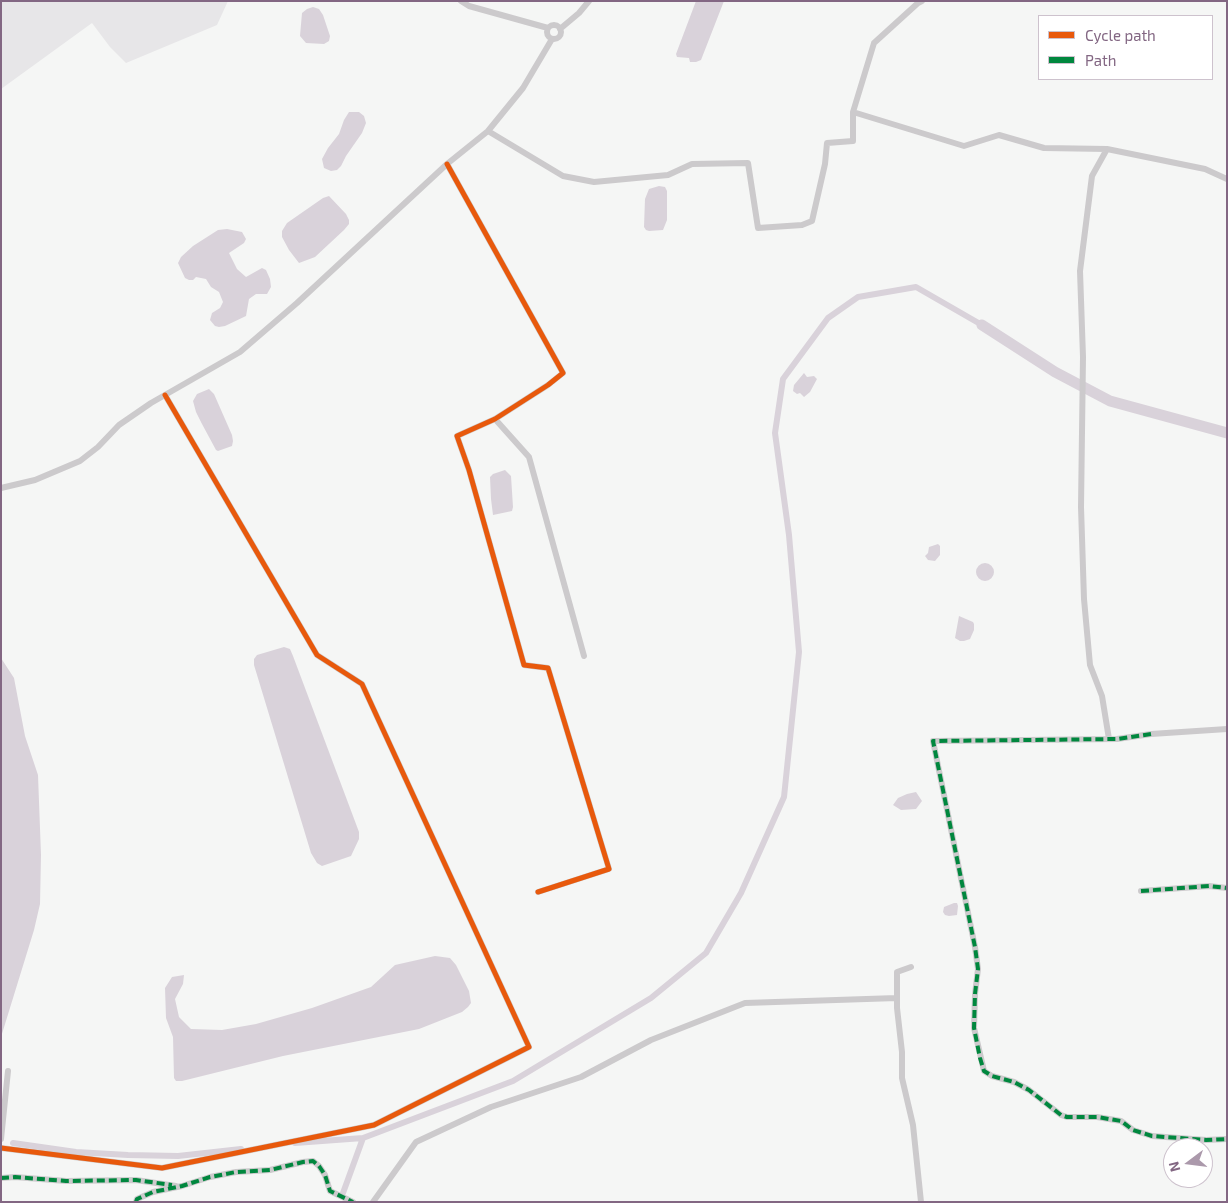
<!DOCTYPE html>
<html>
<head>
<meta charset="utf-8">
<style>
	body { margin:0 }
	#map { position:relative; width:1228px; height:1203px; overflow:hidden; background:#f5f6f5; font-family:"Exo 2",sans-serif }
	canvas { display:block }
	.frame { position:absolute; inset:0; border:2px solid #836783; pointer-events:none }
	.legend { position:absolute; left:1038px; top:15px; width:175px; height:65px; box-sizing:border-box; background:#fff; border:1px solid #cdc2cd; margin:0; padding:6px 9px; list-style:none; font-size:15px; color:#836783 }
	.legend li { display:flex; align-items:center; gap:10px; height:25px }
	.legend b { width:25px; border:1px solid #cdc2cd }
	.north { position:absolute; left:1163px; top:1138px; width:50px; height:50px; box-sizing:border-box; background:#fff; border:1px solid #cdc2cd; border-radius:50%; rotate:255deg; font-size:14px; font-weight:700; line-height:20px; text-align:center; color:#836783 }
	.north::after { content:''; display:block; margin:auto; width:18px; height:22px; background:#ab99ab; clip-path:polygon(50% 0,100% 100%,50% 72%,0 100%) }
</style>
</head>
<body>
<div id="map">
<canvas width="1228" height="1203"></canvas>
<div class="frame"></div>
<ul class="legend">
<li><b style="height:6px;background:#e8590c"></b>Cycle path</li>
<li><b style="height:6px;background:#00873e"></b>Path</li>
</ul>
<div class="north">N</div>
</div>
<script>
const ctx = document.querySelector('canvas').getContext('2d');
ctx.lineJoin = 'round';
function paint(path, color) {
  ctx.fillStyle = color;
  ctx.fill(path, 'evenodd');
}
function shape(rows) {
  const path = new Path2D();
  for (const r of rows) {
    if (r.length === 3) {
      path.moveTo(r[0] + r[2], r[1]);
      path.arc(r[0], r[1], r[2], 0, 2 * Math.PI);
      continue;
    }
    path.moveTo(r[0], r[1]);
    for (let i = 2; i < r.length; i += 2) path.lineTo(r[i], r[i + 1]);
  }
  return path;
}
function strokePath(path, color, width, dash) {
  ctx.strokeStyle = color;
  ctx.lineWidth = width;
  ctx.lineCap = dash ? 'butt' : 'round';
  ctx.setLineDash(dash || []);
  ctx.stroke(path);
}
const built = shape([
	[1,1,228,1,217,25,126,63,110,47,92,23,1,89]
]);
const water = shape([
	[696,1,724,1,701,60,696,62,690,62,689,58,677,57,676,54],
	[313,7,319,9,323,15,330,36,329,41,324,44,306,43,300,36,302,13,307,9],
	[349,112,359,112,364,116,366,123,362,133,346,156,341,166,337,170,331,171,324,168,322,159,328,148,339,134,344,120],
	[659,186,665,187,667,191,667,220,663,230,649,231,646,230,644,227,645,199,649,189],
	[329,196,346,214,349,220,349,224,344,230,315,257,299,263,289,250,282,237,282,231,287,223,323,198],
	[227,229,242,232,246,239,244,243,229,253,237,269,246,277,262,268,266,270,270,279,271,287,267,294,256,294,249,299,246,316,225,326,219,327,215,326,210,320,212,313,220,308,223,302,219,292,211,287,206,279,196,277,193,280,189,280,185,278,178,263,181,257,193,246,218,230],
	[804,373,807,377,814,376,817,379,810,392,804,397,800,393,797,394,793,391,794,385],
	[209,389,214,394,232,435,233,441,232,446,218,451,216,450,202,424,196,412,193,401,197,394],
	[505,470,511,476,513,507,512,511,493,515,491,499,490,477,493,474],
	[938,544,940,546,940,555,935,561,928,560,925,556,928,553,929,547],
	[985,572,9],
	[959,616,973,622,974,624,974,630,970,639,964,641,960,641,955,638],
	[284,647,290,649,293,656,359,832,359,839,351,856,322,866,317,863,311,853,254,665,254,659,257,655],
	[1,658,14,678,25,736,38,775,41,855,40,904,34,930,1,1037],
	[916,792,922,801,916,809,901,810,893,805,898,798,907,794],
	[954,903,957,903,958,906,957,915,949,916,945,915,943,912,944,907],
	[435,956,450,958,456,965,469,991,471,1003,468,1007,462,1012,419,1029,283,1056,182,1081,176,1081,174,1078,173,1037,166,1018,165,988,172,977,184,975,183,984,175,999,179,1017,191,1029,222,1030,256,1024,312,1008,371,987,395,965]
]);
const canal = shape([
	[13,1143,76,1152,128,1155,178,1156,241,1149],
	[295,1143,363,1138,513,1081,651,998,706,953,741,893,784,797,799,652,789,535,775,433,783,379,828,318,858,297,916,287,982,325],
	[343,1193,363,1138]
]);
const river = shape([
	[982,325,1055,372,1110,401,1227,433]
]);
const minor = shape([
	[461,1,469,6,548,28],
	[554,32,7],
	[560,29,579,13,589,1],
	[853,112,874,43,918,3,922,1],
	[488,131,563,176,594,182,668,175,692,164,748,163,758,228,802,225,812,221,825,164,827,143,853,141,853,112,964,146,999,135,1044,148,1107,149],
	[447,164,563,373,548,385,495,419,457,436,469,470,524,665,548,668,609,869,538,892],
	[495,419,529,457,584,656],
	[1,488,35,480,80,461,98,447,119,425,151,403,240,352,297,303,447,164,488,131,523,88,552,39],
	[1227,729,1151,734,1117,739,933,741,975,947,978,969,975,994,974,1028,984,1071,992,1076,1014,1082,1029,1090,1061,1115,1067,1117,1097,1117,1121,1121,1133,1130,1152,1136,1206,1140,1227,1139],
	[1109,739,1102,696,1090,665,1084,599,1081,507,1083,357,1080,271,1092,176,1107,149,1205,169,1227,179],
	[1141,891,1209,886,1227,888],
	[911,967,897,972,897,1008,902,1052,902,1078,913,1125,921,1202],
	[1,1139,8,1071],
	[1,1148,162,1168,374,1125,529,1047,362,684,317,655,165,395],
	[1,1178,15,1177,66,1181,136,1180,176,1186],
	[136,1202,137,1199,153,1192,182,1186,210,1177,236,1172,270,1170,303,1162,313,1161,319,1166,325,1175,330,1191,353,1202],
	[373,1202,416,1142,491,1107,581,1077,651,1040,745,1003,897,998]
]);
const quiet = shape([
	[1151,734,1117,739,933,741,975,947,978,969,975,994,974,1028,980,1058,984,1071,992,1076,1014,1082,1029,1090,1061,1115,1067,1117,1097,1117,1121,1121,1133,1130,1152,1136,1206,1140,1227,1139],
	[1141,891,1209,886,1227,888],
	[1,1178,15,1177,66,1181,136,1180,172,1185],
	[136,1202,137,1199,153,1192,182,1186,210,1177,236,1172,270,1170,303,1162,313,1161,319,1166,325,1175,330,1191,353,1202]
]);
const cycleway = shape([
	[447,164,563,373,548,385,495,419,457,436,469,470,524,665,548,668,609,869,538,892],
	[1,1148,162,1168,374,1125,529,1047,362,684,317,655,165,395]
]);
paint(built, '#e7e6e8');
paint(water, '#d9d2da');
strokePath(canal, '#d9d2da', 6);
strokePath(river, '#d9d2da', 11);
strokePath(minor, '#cccacc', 6);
strokePath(quiet, '#00873e', 4, [8, 4]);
strokePath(cycleway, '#e8590c', 5);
</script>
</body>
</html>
